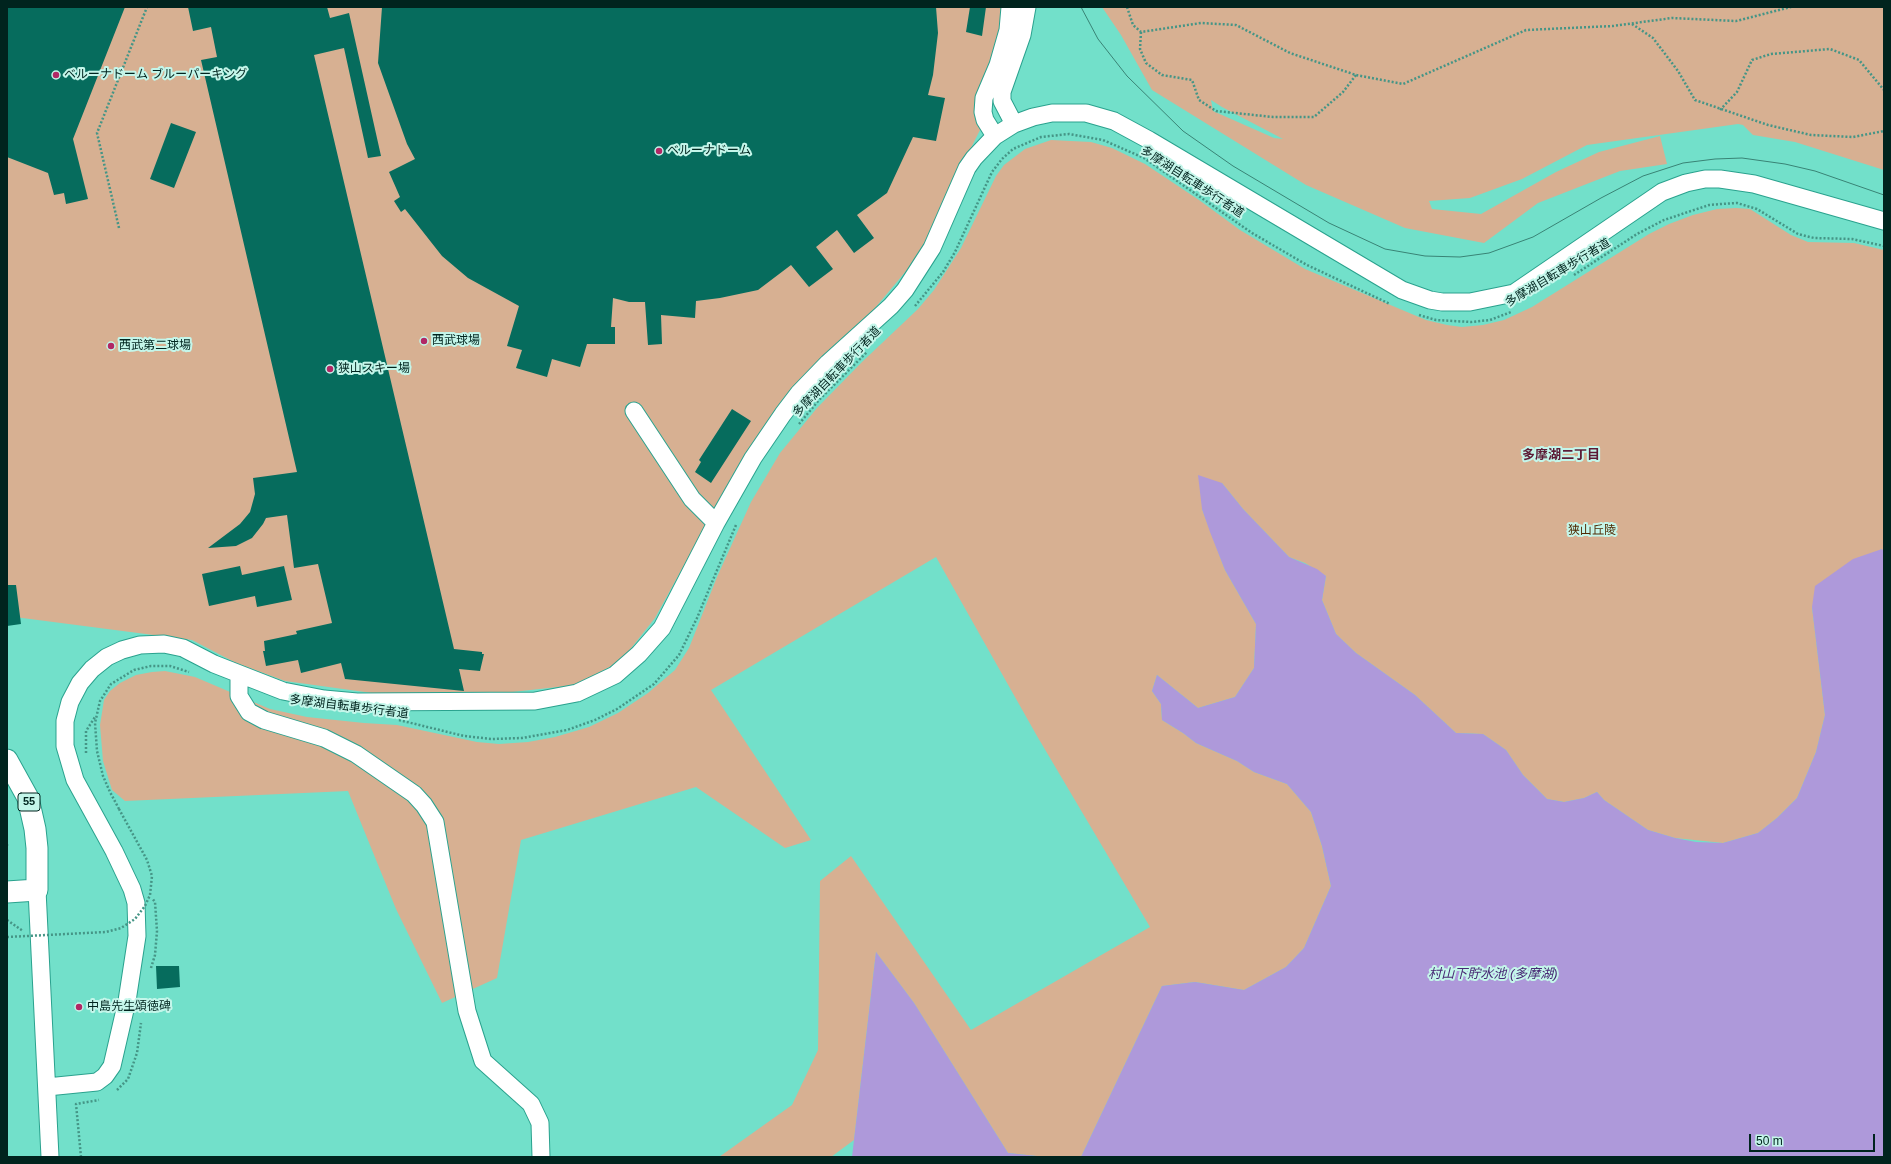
<!DOCTYPE html>
<html>
<head>
<meta charset="utf-8">
<style>
	body { margin:0 }
	#map { position:relative; width:1891px; height:1164px; overflow:hidden; background:#72e0ca; font-family:Helvetica,sans-serif }
	canvas { display:block }
	.frame { position:absolute; inset:0; border:8px solid #00241e; pointer-events:none }
	.scale { position:absolute; left:1749px; top:1134px; width:126px; height:18px; box-sizing:border-box; border:2px solid #00241e; border-top:0; padding-left:5px; font-size:12px; line-height:14px; white-space:nowrap; color:#00241e; -webkit-text-stroke:3px #c4f6ea; paint-order:stroke }
</style>
</head>
<body>
<div id="map">
<canvas width="1891" height="1164"></canvas>
<div class="frame"></div>
<div class="scale">50 m</div>
</div>
<script>
const ctx = document.querySelector('canvas').getContext('2d');
ctx.lineJoin = 'round';
function paint(path, color) {
  ctx.fillStyle = color;
  ctx.fill(path, 'evenodd');
}
function shape(rows) {
  const path = new Path2D();
  for (const r of rows) {
    path.moveTo(r[0], r[1]);
    for (let i = 2; i < r.length; i += 2) path.lineTo(r[i], r[i + 1]);
  }
  return path;
}
function strokePath(path, color, width, dash) {
  ctx.strokeStyle = color;
  ctx.lineWidth = width;
  ctx.lineCap = dash ? 'butt' : 'round';
  ctx.setLineDash(dash || []);
  ctx.stroke(path);
}
function write(font, color, halo, rows, align = 'center') {
  ctx.font = font + ' Helvetica,"Noto Sans JP",sans-serif';
  ctx.lineWidth = 4;
  ctx.setLineDash([]);
  ctx.textBaseline = 'middle';
  ctx.strokeStyle = halo;
  ctx.fillStyle = color;
  for (const [text, x, y, turn = 0] of rows) {
    ctx.save();
    ctx.translate(x, y);
    ctx.rotate((+turn || 0) * Math.PI / 180);
    ctx.textAlign = isNaN(turn) ? turn : align;
    if (halo) ctx.strokeText(text, 0, 0);
    ctx.fillText(text, 0, 0);
    ctx.restore();
  }
}
const green = shape([
	[7,7,1020,7,995,100,960,170,922,252,870,314,812,368,722,496,655,618,621,661,576,685,494,694,372,693,285,681,236,663,192,640,7,616],
	[1102,7,1884,7,1884,170,1795,142,1753,135,1743,125,1738,124,1587,145,1522,179,1470,198,1429,201,1432,209,1481,214,1556,172,1599,152,1660,136,1667,164,1620,171,1538,203,1484,243,1405,228,1306,185,1152,90,1121,35],
	[1211,100,1222,107,1283,139,1274,138,1213,111],
	[1051,140,1091,142,1112,148,1145,164,1199,200,1240,230,1305,269,1426,320,1447,325,1462,327,1483,325,1504,320,1532,307,1649,234,1669,224,1693,215,1717,209,1736,208,1750,209,1791,235,1808,242,1854,243,1884,250,1884,552,1881,549,1812,607,1825,715,1816,752,1797,798,1777,818,1758,833,1723,843,1675,838,1648,830,1604,800,1597,792,1584,798,1564,802,1547,799,1523,775,1506,750,1483,734,1456,733,1415,695,1356,653,1336,634,1322,600,1326,576,1305,563,1289,557,1243,509,1222,483,1202,509,1225,570,1256,624,1254,668,1235,697,1198,708,1157,675,1152,691,1161,704,1162,720,1183,733,1196,743,1237,761,1254,772,1287,784,1311,812,1322,846,1331,886,1304,948,1286,967,1244,990,1195,982,1162,986,1081,1157,1046,1157,1008,1153,914,1003,876,952,854,1140,831,1157,719,1157,792,1105,818,1050,820,881,851,856,971,1030,1150,927,1037,736,936,557,711,690,811,840,785,848,696,787,521,840,497,978,442,1003,396,909,348,791,125,801,112,790,103,761,100,725,104,700,110,691,120,683,136,675,152,672,165,671,195,677,270,709,307,717,364,723,397,725,477,742,499,744,528,742,555,737,589,727,618,713,648,693,675,670,689,648,717,577,751,502,780,453,817,408,862,362,918,309,934,290,961,248,996,176,1004,165,1025,149]
]);
const water = shape([
	[1198,475,1222,483,1243,509,1289,557,1317,569,1326,576,1322,600,1336,634,1356,653,1415,695,1456,733,1483,734,1506,750,1523,775,1547,799,1564,802,1584,798,1597,792,1604,800,1648,830,1675,838,1696,842,1723,843,1758,833,1777,818,1797,798,1816,752,1825,715,1812,607,1815,586,1853,559,1882,549,1884,552,1884,1157,1081,1157,1162,986,1195,982,1244,990,1286,967,1304,948,1331,886,1322,846,1311,812,1287,784,1254,772,1237,761,1196,743,1183,733,1162,720,1161,704,1152,691,1157,675,1198,708,1235,697,1254,668,1256,624,1225,570,1210,532,1202,509],
	[876,952,914,1003,1008,1153,1046,1157,852,1157]
]);
const building = shape([
	[7,7,125,7,73,139,88,199,66,204,64,193,54,195,48,173,7,157],
	[188,7,327,7,330,18,349,13,381,156,368,158,344,48,314,55,454,649,482,652,482,654,484,654,480,671,459,669,464,691,345,679,341,663,301,673,298,660,266,666,263,651,265,651,264,641,297,634,296,631,332,623,318,564,294,568,287,515,266,518,263,524,252,538,236,546,208,548,240,524,250,512,255,494,253,478,297,472,201,60,217,57,211,27,193,31],
	[382,7,936,7,938,33,933,75,928,95,945,98,936,141,913,137,887,193,857,215,874,238,854,253,837,230,816,247,833,269,809,287,791,265,758,290,720,298,696,301,695,318,661,315,662,344,648,345,645,302,629,302,613,298,611,327,615,327,615,344,587,344,580,367,552,359,547,377,516,368,522,350,507,346,519,306,468,278,442,256,405,209,401,212,394,201,400,197,389,172,415,159,407,144,378,63],
	[970,7,986,7,982,36,966,32],
	[171,123,196,132,174,188,150,179],
	[732,409,751,421,711,483,695,472,701,462,699,460],
	[240,566,242,575,284,566,292,600,257,607,255,596,209,606,202,574],
	[7,585,16,585,21,624,7,626],
	[156,966,179,966,180,987,157,989]
]);
const path = shape([
	[1127,7,1133,25,1141,32,1201,23,1236,25,1290,53,1356,75,1403,84,1526,30,1613,26,1672,18,1736,21,1791,7],
	[1632,24,1653,38,1678,71,1695,100,1768,125,1811,135,1853,137,1884,131],
	[1141,32,1140,49,1146,63,1162,75,1192,80,1199,100,1216,111,1273,117,1314,117,1343,92,1356,75],
	[1720,110,1737,92,1752,60,1771,54,1830,49,1859,60,1884,90],
	[119,228,97,133,147,7],
	[1574,275,1637,234,1664,220,1709,205,1721,204,1737,203,1757,209,1798,234,1814,238,1852,239,1884,246],
	[915,306,943,272,955,252,992,172,1002,159,1013,149,1041,137,1069,134,1103,140,1144,158,1252,233,1307,265,1390,304],
	[1419,315,1436,320,1471,322,1490,320,1511,312],
	[799,424,819,400,867,352],
	[399,720,464,736,492,739,522,738,567,730,595,720,617,709,654,684,679,655,697,618,736,525],
	[86,753,86,731,95,717],
	[119,809,110,792,103,776,97,751,95,723,100,701,111,684,134,670,151,666,170,666,189,672],
	[7,844,7,847],
	[7,920,23,931],
	[151,968,155,955,157,931,155,902,152,898],
	[117,1090,128,1079,137,1053,141,1023],
	[81,1157,76,1104,99,1100]
]);
const minor = shape([
	[1014,124,1002,101,1002,92,1022,35,1027,7],
	[995,136,985,120,983,112,984,98,998,65,1008,30,1010,7],
	[634,411,692,499,716,523],
	[239,675,239,696,249,712,264,720,324,738,356,754,414,794,424,805,435,822,467,1011,483,1061,531,1104,540,1123,541,1157],
	[37,890,50,1157],
	[47,1087,97,1082,105,1076,112,1066,127,1001,137,936,136,903,132,889,114,851,75,780,65,746,65,721,70,702,80,683,92,669,107,657,122,650,140,645,164,644,183,648,214,664,283,691,324,699,357,702,535,701,577,693,615,675,639,654,662,628,716,523,753,458,783,414,799,393,828,363,891,306,905,290,932,248,967,168,974,158,995,136,1014,124,1033,117,1052,113,1086,113,1114,121,1149,140,1402,290,1430,300,1442,302,1470,302,1514,293,1662,192,1686,183,1705,179,1720,179,1754,184,1884,221]
]);
const major = shape([
	[7,760,28,798,35,829,37,848,37,890,7,892]
]);
const tram = shape([
	[1081,7,1098,39,1127,76,1183,131,1233,166,1329,223,1385,249,1425,256,1460,257,1489,253,1533,237,1601,198,1643,176,1683,163,1715,159,1742,158,1785,164,1815,171,1884,195]
]);
const pathBridge = shape([
	[7,937,106,932,121,928,135,919,145,906,150,895,152,876,147,860,119,809]
]);
const markers = [
	[56,75,4,"#b12765"],
	[659,151,4,"#b12765"],
	[424,341,4,"#b12765"],
	[111,346,4,"#b12765"],
	[330,369,4,"#b12765"],
	[79,1007,4,"#b12765"]
];
const shields = [
	[29,802,22]
];
const shieldNames = [
	["55",29,802]
];
const poiNames = [
	["ベルーナドーム ブルーパーキング",64,75],
	["ベルーナドーム",667,151],
	["西武球場",432,341],
	["西武第二球場",119,346],
	["狭山スキー場",338,369],
	["中島先生頌徳碑",87,1007]
];
const streetNames = [
	["多摩湖自転車歩行者道",1192,182,33],
	["多摩湖自転車歩行者道",1558,273,-31],
	["多摩湖自転車歩行者道",837,372,-46],
	["多摩湖自転車歩行者道",349,707,7]
];
const parkNames = [
	["狭山丘陵",1592,531]
];
const neighbourhoodNames = [
	["多摩湖二丁目",1561,455]
];
const waterNames = [
	["村山下貯水池 (多摩湖)",1493,974]
];
paint(green, '#d7b092');
paint(water, '#ae99da');
paint(building, '#066c5d');
strokePath(minor, '#2aa28e', 19);
strokePath(major, '#2aa28e', 23);
strokePath(path, '#459586', 2.5, [2, 2]);
strokePath(minor, '#fff', 17);
strokePath(major, '#fff', 21);
strokePath(tram, '#398375', 1);
strokePath(pathBridge, '#459586', 2.5, [2, 2]);
for (const [x, y, r, color] of markers) {
  const dot = new Path2D();
  dot.arc(x, y, r, 0, 2 * Math.PI);
  ctx.fillStyle = color;
  ctx.fill(dot);
  strokePath(dot, '#c4f6ea', 1.5);
}
for (const [x, y, w] of shields) {
  const box = new Path2D();
  box.roundRect(x - w / 2, y - 9, w, 18, 3);
  ctx.fillStyle = '#c4f6ea';
  ctx.fill(box);
  strokePath(box, '#00241e', 1);
}
write('bold 11px', '#00241e', null, shieldNames);
write('12px', '#00241e', '#c4f6ea', poiNames, 'left');
write('12px', '#00241e', '#c4f6ea', streetNames);
write('12px', '#4f2902', '#c4f6ea', parkNames);
write('bold 13px', '#5c1a35', '#c4f6ea', neighbourhoodNames);
write('italic 13px', '#472773', '#c4f6ea', waterNames);
</script>
</body>
</html>
